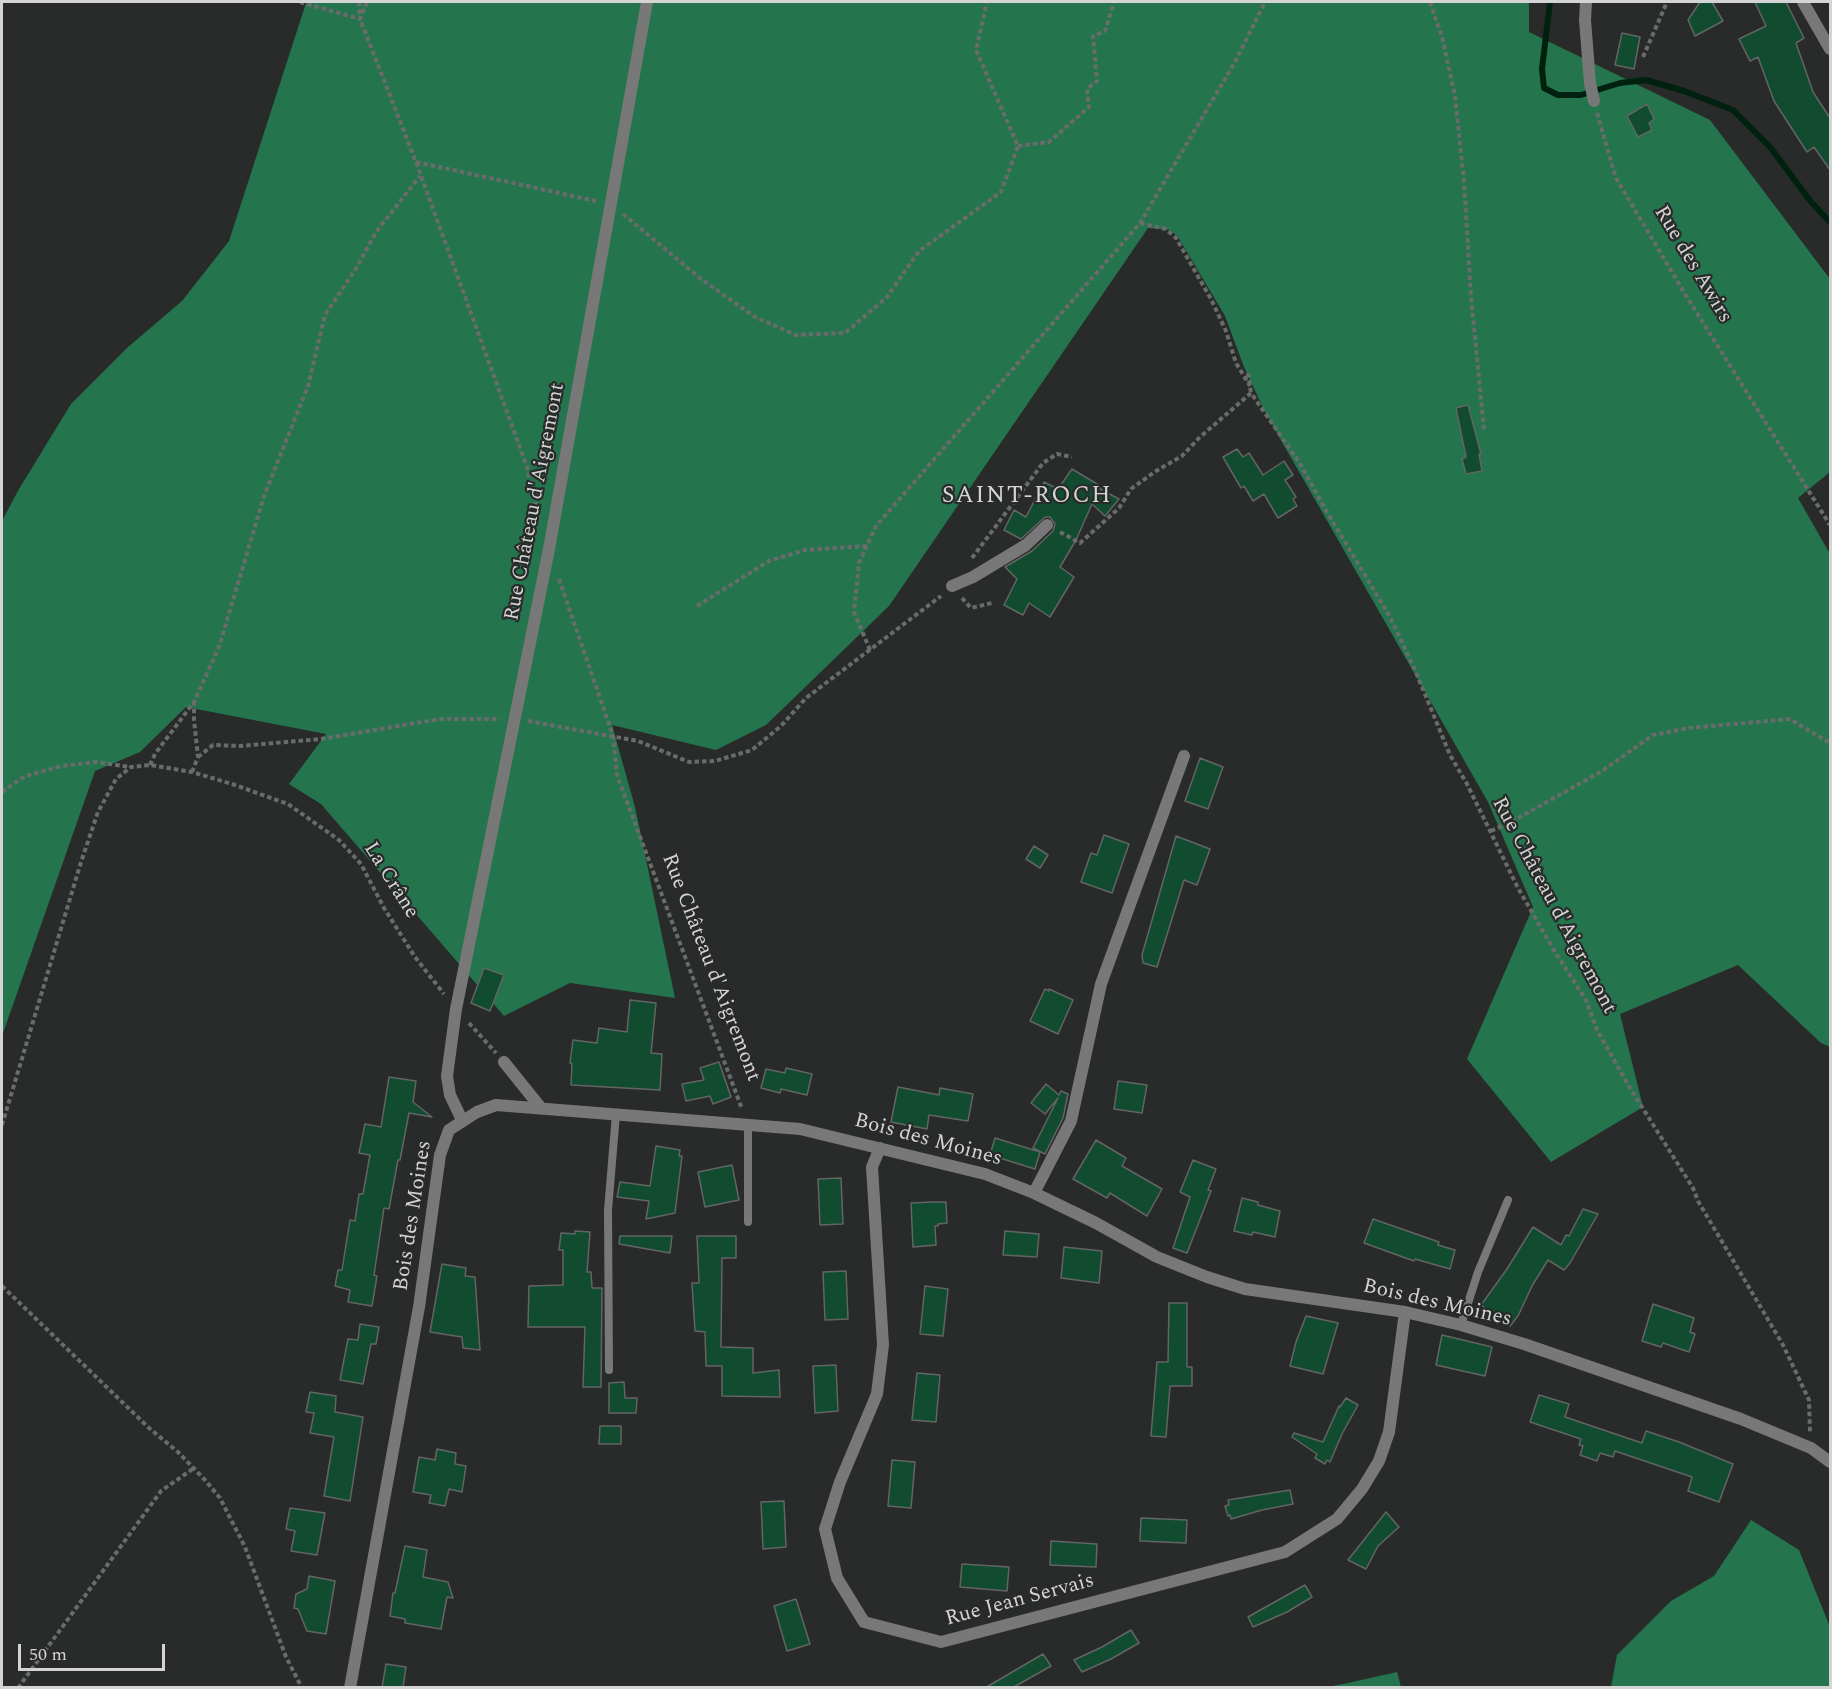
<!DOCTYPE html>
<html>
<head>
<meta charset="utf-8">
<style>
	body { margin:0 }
	#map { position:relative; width:1832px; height:1689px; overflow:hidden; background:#292b2a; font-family:Spectral,serif }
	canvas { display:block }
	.frame { position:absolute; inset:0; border:3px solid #d3d4d3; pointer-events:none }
	.scale { position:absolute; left:18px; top:1644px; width:147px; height:27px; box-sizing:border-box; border:3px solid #d3d4d3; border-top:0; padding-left:8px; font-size:18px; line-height:21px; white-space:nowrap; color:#d3d4d3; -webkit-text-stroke:4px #292b2a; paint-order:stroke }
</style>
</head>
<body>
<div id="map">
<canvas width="1832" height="1689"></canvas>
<div class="frame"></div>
<div class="scale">50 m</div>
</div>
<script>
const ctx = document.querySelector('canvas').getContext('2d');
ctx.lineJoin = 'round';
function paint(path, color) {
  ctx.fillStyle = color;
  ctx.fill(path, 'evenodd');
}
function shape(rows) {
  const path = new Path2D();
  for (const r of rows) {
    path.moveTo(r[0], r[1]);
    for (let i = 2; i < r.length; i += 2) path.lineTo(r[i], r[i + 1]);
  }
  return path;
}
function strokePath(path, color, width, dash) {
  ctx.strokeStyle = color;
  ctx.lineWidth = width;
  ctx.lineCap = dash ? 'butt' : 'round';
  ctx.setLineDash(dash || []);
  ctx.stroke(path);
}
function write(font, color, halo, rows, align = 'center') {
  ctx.font = font + ' Spectral,serif';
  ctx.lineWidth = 4.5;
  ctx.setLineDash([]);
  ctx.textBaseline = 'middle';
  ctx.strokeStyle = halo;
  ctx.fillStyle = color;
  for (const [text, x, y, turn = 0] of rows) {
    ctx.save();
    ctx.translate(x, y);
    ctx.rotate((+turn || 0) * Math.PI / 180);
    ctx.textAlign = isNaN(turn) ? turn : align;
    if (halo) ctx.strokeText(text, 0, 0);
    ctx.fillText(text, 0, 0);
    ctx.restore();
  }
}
const forest = shape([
	[308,2,1529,2,1529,32,1710,120,1830,279,1830,472,1798,498,1830,554,1830,1047,1821,1043,1738,965,1620,1014,1643,1107,1551,1162,1467,1059,1533,907,1488,802,1266,414,1244,367,1225,316,1178,237,1170,230,1148,228,889,606,766,725,716,750,612,725,635,807,675,998,570,983,504,1016,321,804,289,784,326,734,186,707,140,752,95,771,2,1036,2,521,19,489,71,404,127,348,182,301,229,241,306,3],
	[1751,1520,1799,1550,1830,1627,1830,1687,1611,1687,1617,1655,1671,1601,1714,1576],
	[1397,1672,1401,1687,1327,1687,1348,1683]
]);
const stream = shape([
	[1550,2,1542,69,1544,88,1558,95,1581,95,1620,83,1646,80,1684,91,1733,110,1770,147,1811,202,1830,222]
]);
const building = shape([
	[1700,2,1712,2,1723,21,1695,36,1688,20,1700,2],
	[1755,2,1786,2,1804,38,1796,43,1813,92,1830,118,1830,170,1814,147,1807,152,1774,101,1758,57,1750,61,1739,39,1766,26,1755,2],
	[1622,33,1640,37,1634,69,1615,65,1622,33],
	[1647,104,1654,119,1649,123,1652,130,1638,137,1627,116,1647,104],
	[1468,405,1481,454,1479,454,1482,471,1466,474,1462,459,1466,457,1456,408,1468,405],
	[1237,449,1243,457,1249,453,1263,475,1284,461,1293,475,1285,480,1296,497,1293,499,1297,506,1278,518,1264,494,1253,501,1244,486,1241,488,1223,457,1237,449],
	[1072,469,1102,487,1100,489,1119,499,1105,516,1092,504,1076,540,1060,567,1074,577,1050,617,1029,603,1023,615,1004,605,1017,579,1005,567,1032,551,1053,531,1055,524,1050,517,1045,517,1021,539,1004,530,1014,510,1026,517,1044,482,1058,489,1072,469],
	[1200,758,1223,767,1208,809,1185,801,1200,758],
	[1104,835,1129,844,1112,893,1081,882,1091,853,1097,855,1104,835],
	[1176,836,1210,849,1197,885,1184,880,1157,967,1143,963,1142,955,1176,836],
	[1034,846,1048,855,1040,868,1026,859,1034,846],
	[484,968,504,975,490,1011,471,1003,484,968],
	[1045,989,1049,991,1049,989,1073,1000,1058,1034,1030,1021,1045,989],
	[630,1000,656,1003,651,1053,662,1054,660,1090,571,1085,572,1064,570,1063,573,1040,597,1043,599,1028,627,1032,630,1000],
	[719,1062,731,1097,713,1104,710,1096,686,1101,682,1084,704,1080,700,1068,719,1062],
	[786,1068,812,1074,807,1095,781,1089,780,1093,761,1088,766,1069,785,1073,786,1068],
	[389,1077,416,1081,413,1102,432,1117,409,1113,400,1160,398,1160,389,1209,384,1208,374,1275,377,1276,372,1306,348,1302,350,1290,335,1286,338,1270,342,1270,350,1220,355,1221,359,1194,363,1194,370,1155,359,1153,365,1124,381,1127,389,1077],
	[1118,1081,1147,1085,1142,1113,1114,1109,1118,1081],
	[1046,1084,1059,1095,1061,1091,1068,1094,1063,1118,1045,1154,1033,1148,1058,1098,1045,1114,1031,1103,1046,1084],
	[898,1087,939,1095,940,1088,973,1094,968,1121,929,1115,927,1129,891,1122,898,1087],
	[995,1138,1040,1152,1035,1169,990,1155,995,1138],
	[1096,1140,1126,1158,1122,1166,1162,1189,1147,1216,1110,1193,1107,1198,1073,1179,1096,1140],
	[656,1146,680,1150,679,1156,682,1156,675,1213,646,1219,649,1201,617,1197,620,1182,650,1186,656,1146],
	[1193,1160,1216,1169,1208,1190,1211,1191,1187,1253,1173,1248,1190,1197,1180,1192,1193,1160],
	[732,1165,739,1200,705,1207,698,1172,732,1165],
	[841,1178,843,1224,820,1225,818,1179,841,1178],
	[1242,1198,1258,1202,1258,1205,1280,1211,1275,1237,1253,1232,1252,1235,1234,1231,1242,1198],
	[934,1202,946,1202,947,1223,938,1224,938,1226,935,1226,936,1245,913,1247,911,1203,934,1202],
	[1583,1209,1598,1214,1570,1263,1564,1270,1548,1260,1532,1286,1518,1316,1510,1326,1481,1305,1507,1269,1533,1227,1561,1245,1566,1235,1569,1236,1583,1209],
	[1373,1219,1439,1242,1438,1245,1455,1250,1450,1269,1415,1259,1414,1261,1364,1243,1373,1219],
	[575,1231,590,1232,587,1272,591,1272,592,1288,602,1288,601,1387,583,1387,585,1327,528,1327,529,1286,563,1285,563,1250,559,1250,561,1233,575,1234,575,1231],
	[1005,1231,1039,1234,1037,1257,1003,1255,1005,1231],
	[620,1236,672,1236,670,1253,619,1244,620,1236],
	[697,1236,736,1236,736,1258,722,1258,721,1347,753,1348,753,1373,779,1370,780,1397,722,1396,722,1366,706,1366,705,1332,695,1331,692,1283,699,1283,697,1236],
	[1064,1247,1102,1251,1099,1283,1061,1278,1064,1247],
	[442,1264,466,1268,465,1276,475,1277,480,1350,463,1348,462,1337,430,1332,442,1264],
	[846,1271,848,1319,825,1320,823,1272,846,1271],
	[925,1286,948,1289,943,1336,920,1334,925,1286],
	[1169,1303,1187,1303,1187,1367,1192,1367,1192,1386,1170,1386,1166,1437,1151,1436,1157,1362,1168,1362,1169,1303],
	[1653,1304,1694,1318,1690,1332,1695,1334,1689,1352,1663,1343,1661,1347,1642,1341,1653,1304],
	[1306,1316,1338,1323,1323,1374,1290,1366,1296,1342,1306,1316],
	[360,1324,379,1327,376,1344,371,1344,363,1384,340,1380,348,1339,358,1340,360,1324],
	[1442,1335,1492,1347,1485,1376,1436,1365,1442,1335],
	[836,1365,838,1411,815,1413,813,1366,836,1365],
	[917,1373,940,1375,936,1422,912,1420,917,1373],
	[624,1382,625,1398,637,1398,636,1413,609,1413,609,1383,624,1382],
	[310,1392,336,1396,335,1412,363,1417,350,1501,324,1496,334,1437,310,1433,314,1413,306,1412,310,1392],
	[1539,1395,1569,1404,1565,1417,1642,1443,1646,1431,1679,1442,1733,1464,1719,1502,1688,1491,1692,1477,1615,1451,1613,1457,1600,1453,1597,1461,1580,1455,1583,1446,1579,1445,1581,1439,1530,1422,1539,1395],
	[1346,1398,1358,1405,1342,1434,1330,1462,1327,1460,1325,1464,1315,1458,1317,1454,1292,1437,1294,1433,1323,1442,1339,1406,1340,1407,1346,1398],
	[600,1426,621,1426,621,1444,599,1444,600,1426],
	[437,1449,456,1453,455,1464,466,1466,462,1492,449,1489,445,1506,429,1503,431,1495,413,1492,419,1457,435,1460,437,1449],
	[892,1460,915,1462,911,1508,888,1506,892,1460],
	[1290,1490,1293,1504,1262,1510,1231,1519,1230,1515,1228,1516,1225,1506,1229,1505,1228,1500,1290,1490],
	[784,1501,786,1547,763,1549,761,1502,784,1501],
	[290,1508,325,1513,317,1555,291,1551,295,1531,286,1529,290,1508],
	[1386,1512,1399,1527,1378,1546,1366,1569,1348,1560,1386,1512],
	[1141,1518,1187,1520,1186,1543,1140,1541,1141,1518],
	[1051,1541,1097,1544,1096,1567,1050,1565,1051,1541],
	[405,1546,427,1550,423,1577,448,1582,453,1598,447,1597,441,1629,405,1623,405,1619,390,1616,393,1593,395,1593,405,1546],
	[962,1564,1009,1567,1007,1591,960,1587,962,1564],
	[309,1576,335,1581,326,1634,307,1631,298,1609,294,1608,296,1594,307,1589,309,1576],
	[1305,1585,1312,1597,1287,1612,1253,1627,1248,1617,1305,1585],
	[796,1599,810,1644,787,1651,774,1606,796,1599],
	[1131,1630,1139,1643,1111,1659,1082,1672,1074,1660,1102,1647,1131,1630],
	[1043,1654,1051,1666,1012,1688,985,1688,1043,1654],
	[386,1664,406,1667,403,1688,382,1688,386,1664]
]);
const path = shape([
	[300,2,360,19,359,2],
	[367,2,360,19,416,162,527,467,539,518],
	[1430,2,1442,37,1455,96,1464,182,1471,296,1484,430],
	[1643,57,1667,2],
	[1597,113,1616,178,1685,294,1830,525],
	[1018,146,1049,142,1089,107,1087,89,1097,81,1093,36,1105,31,1114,2],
	[416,162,596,201],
	[623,214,701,279,755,317,796,335,845,333,887,297,919,251,1001,192,1018,146,976,50,987,2],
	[1140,223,1166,229,1176,238,1211,299,1226,331,1236,363,1250,386],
	[1248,373,1251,393],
	[1060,532,1080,543,1119,508,1131,489,1156,471,1182,456,1199,438,1251,393,1299,462,1327,512,1390,617,1415,670,1450,755,1467,784,1518,888,1555,952,1586,1000,1597,1030,1630,1088,1693,1188,1698,1201,1783,1345,1809,1400,1810,1432],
	[972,558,1043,463,1057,454,1072,457],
	[559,579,613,736,617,775,742,1109],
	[962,598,971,608,992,603],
	[697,606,769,561,805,550,867,546],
	[870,650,854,612,859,563,876,526,1140,223,1235,62,1265,2],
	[528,721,638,741,689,762,715,761,752,750,781,726,806,698,941,596],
	[198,757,213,745,240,746,321,739,440,719,500,719],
	[150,765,155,754,194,702,219,647,264,496,308,386,325,315,357,267,376,232,420,176],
	[192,772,198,757,194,720,194,702],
	[2,792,25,776,62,766,96,762,130,767],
	[1491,831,1513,821,1602,771,1653,735,1689,728,1790,719,1830,743],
	[469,1023,496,1053],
	[2,1125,81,862,98,812,116,779,131,767,150,765,192,772,232,784,288,804,339,840,361,864,384,908,415,957,444,994],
	[2,1286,149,1428,178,1452,205,1480,220,1498,245,1547,286,1657,302,1688],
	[18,1688,161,1491,194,1468]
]);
const service = shape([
	[748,1124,748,1222],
	[1461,1325,1478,1272,1508,1200],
	[609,1370,608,1210,616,1114]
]);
const minor = shape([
	[1586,2,1585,20,1590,83,1594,101],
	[952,586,973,577,1026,545,1047,525],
	[504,1062,541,1108],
	[462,1120,450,1095,447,1076,456,1009,549,549,647,2],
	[880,1148,872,1167,883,1345,877,1394,840,1482,825,1529,837,1578,864,1622,941,1642,1285,1552,1337,1519,1362,1489,1379,1461,1389,1432,1405,1312],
	[1034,1193,1071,1121,1101,984,1184,756],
	[350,1688,419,1307,440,1155,449,1130,477,1112,496,1105,800,1129,985,1174,1034,1193,1096,1223,1157,1257,1207,1277,1245,1289,1405,1312,1461,1325,1524,1344,1741,1419,1811,1448,1830,1462]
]);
const tertiary = shape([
	[1803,2,1830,49]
]);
const streetNames = [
	["Rue des Awirs",1692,265,59],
	["Rue Château d'Aigremont",536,502,-79],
	["La Crâne",390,881,58],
	["Rue Château d'Aigremont",1553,906,62],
	["Rue Château d'Aigremont",710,968,69],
	["Bois des Moines",928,1141,15],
	["Bois des Moines",414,1216,-81],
	["Bois des Moines",1437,1304,13],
	["Rue Jean Servais",1020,1601,-15]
];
const quarterNames = [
	["SAINT-ROCH",1027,497]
];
paint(forest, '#24754e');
strokePath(stream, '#002010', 6);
paint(building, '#114b30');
strokePath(building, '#636564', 1.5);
strokePath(path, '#6a6c6b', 4, [4.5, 3]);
strokePath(service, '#777877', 8);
strokePath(minor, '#777877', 12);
strokePath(tertiary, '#777877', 12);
write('21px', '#d3d4d3', '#292b2a', streetNames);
ctx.letterSpacing = '1.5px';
write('24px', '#d3d4d3', '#292b2a', quarterNames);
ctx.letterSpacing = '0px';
</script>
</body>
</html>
